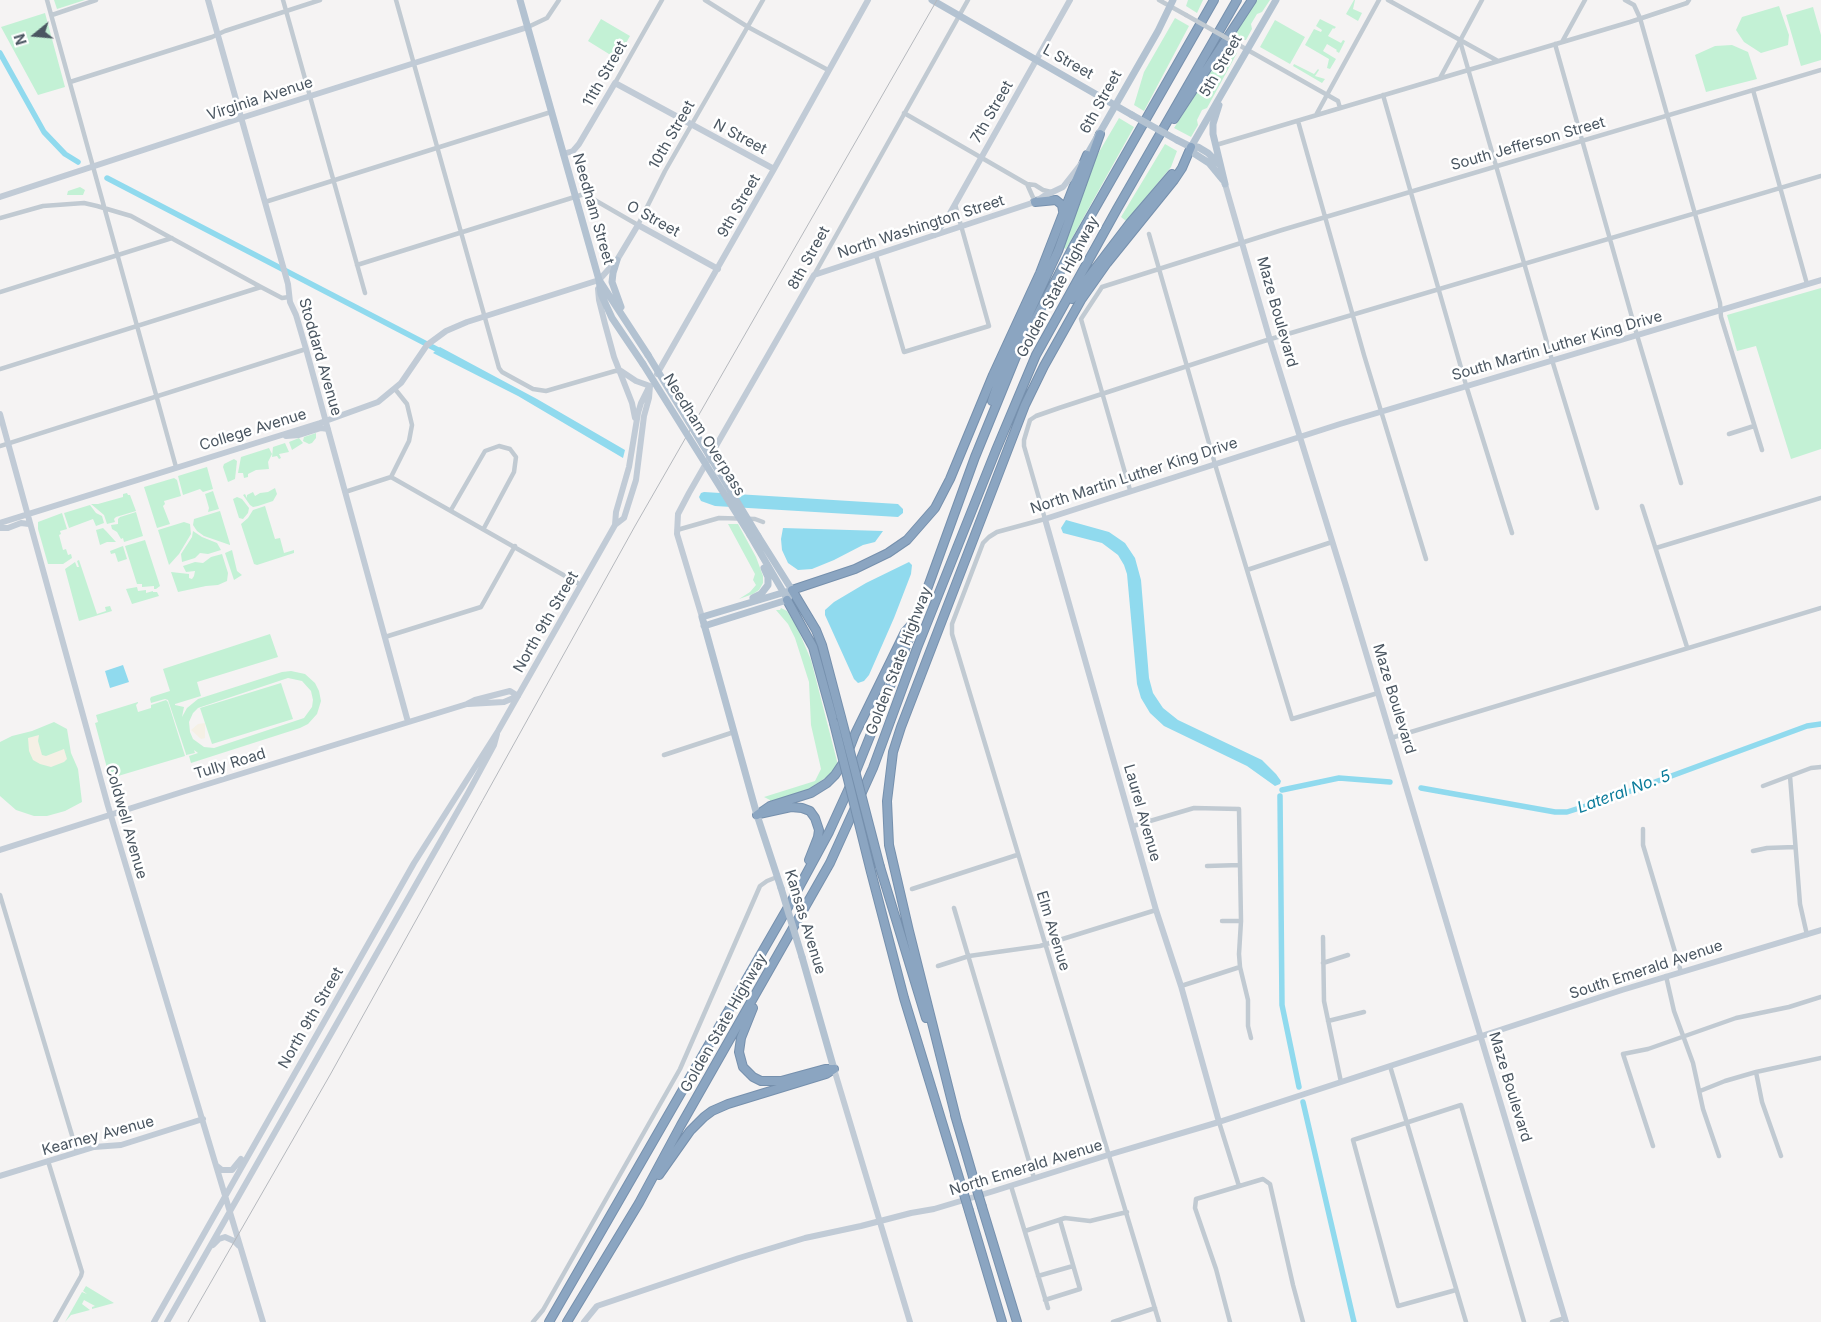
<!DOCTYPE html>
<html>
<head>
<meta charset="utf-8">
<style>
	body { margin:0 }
	#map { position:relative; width:1821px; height:1322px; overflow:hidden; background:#f5f3f3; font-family:Inter,sans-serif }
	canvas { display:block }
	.north { position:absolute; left:10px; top:10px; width:50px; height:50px; -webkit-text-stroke:4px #fff; paint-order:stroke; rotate:253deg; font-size:14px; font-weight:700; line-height:20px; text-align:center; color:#4a5661 }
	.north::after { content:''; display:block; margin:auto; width:18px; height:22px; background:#4a5661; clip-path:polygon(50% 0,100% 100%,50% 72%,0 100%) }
</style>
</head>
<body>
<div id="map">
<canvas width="1821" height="1322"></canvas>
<div class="north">N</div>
</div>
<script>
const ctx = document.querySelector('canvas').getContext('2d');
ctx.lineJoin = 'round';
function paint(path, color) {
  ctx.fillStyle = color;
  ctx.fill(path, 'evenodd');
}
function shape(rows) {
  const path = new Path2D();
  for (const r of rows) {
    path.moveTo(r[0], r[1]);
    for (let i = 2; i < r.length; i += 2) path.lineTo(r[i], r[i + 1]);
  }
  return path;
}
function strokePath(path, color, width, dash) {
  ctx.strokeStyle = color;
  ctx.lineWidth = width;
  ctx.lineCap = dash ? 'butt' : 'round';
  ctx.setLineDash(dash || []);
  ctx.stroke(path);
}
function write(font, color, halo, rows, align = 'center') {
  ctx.font = font + ' Inter,sans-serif';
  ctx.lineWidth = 5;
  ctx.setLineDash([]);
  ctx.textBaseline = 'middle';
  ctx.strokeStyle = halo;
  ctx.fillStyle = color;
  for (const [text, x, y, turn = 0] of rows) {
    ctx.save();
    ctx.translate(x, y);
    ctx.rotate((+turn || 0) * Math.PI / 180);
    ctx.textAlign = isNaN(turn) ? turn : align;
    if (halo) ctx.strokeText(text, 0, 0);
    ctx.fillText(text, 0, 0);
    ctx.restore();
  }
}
const green = shape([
	[54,0,85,0,57,9],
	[1188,0,1203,0,1197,13,1186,6],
	[1256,0,1270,0,1262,12,1257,14,1251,24,1252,29,1246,40,1244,40,1234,34],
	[1354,0,1355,0,1353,9,1362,13,1358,21,1346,14],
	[1779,6,1789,35,1788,45,1761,53,1744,42,1736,30,1742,17],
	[1813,7,1821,35,1821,60,1801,66,1786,15],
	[45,13,65,87,38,95,1,27],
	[1175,18,1189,26,1144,111,1134,105,1144,72],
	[601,19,630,36,617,59,588,41],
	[1320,19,1336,27,1334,29,1333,28,1328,36,1341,43,1343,40,1345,41,1339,53,1336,51,1337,50,1327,44,1323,51,1336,59,1330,69,1327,68,1329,59,1305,45,1314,29,1321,32,1322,30,1316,26],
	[1275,20,1305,37,1290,64,1260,47],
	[1732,45,1748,52,1757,79,1706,92,1695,55,1715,46],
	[1226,47,1237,53,1207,108,1202,110,1197,120,1198,125,1191,137,1174,128],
	[1294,64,1314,74,1318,69,1319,70,1315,76,1325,79,1322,83,1293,66],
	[1119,118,1134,127,1066,249,1062,247,1092,164],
	[1165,144,1177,151,1171,167,1126,221,1121,217],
	[80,187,85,190,83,195,67,195,68,191],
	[1821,288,1821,449,1791,459,1756,346,1737,351,1727,315],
	[316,433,316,438,312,443,309,444,303,441,304,437],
	[299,438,303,443,292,450,289,442],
	[285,443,289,452,279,454,281,458,279,459,277,456,272,457,273,447],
	[269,448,272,454,268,462,269,469,256,470,248,474,248,477,244,478,243,473,238,473,241,457],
	[234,459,237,461,235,479,228,482,223,467,224,464],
	[207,467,213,489,203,492,200,489,183,495,178,476],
	[174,478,177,480,181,496,164,501,165,504,163,506,170,524,157,528,144,487],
	[275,488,277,494,273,501,258,506,253,507,250,505,243,495,245,494,247,498,247,495,253,492,255,496,260,493,268,492],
	[213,491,219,509,208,512,209,508,205,494],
	[127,493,128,495,130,495,136,511,116,517,114,519,115,522,107,524,104,515,91,504,98,504,123,497,123,494],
	[237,497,242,499,249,508,248,513,243,519,239,518,233,499],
	[90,505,96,513,102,516,104,523,96,526,93,519,69,528,64,513],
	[265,506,275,539,280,538,284,553,294,550,294,553,257,565,254,564,241,524,248,518,253,510],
	[220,511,230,544,230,545,204,536,197,531,193,525,194,519],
	[136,512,143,536,124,542,123,538,121,539,117,532,112,529,111,525,118,524,118,519,120,517],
	[62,513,67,529,60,531,61,534,59,535,63,550,66,549,68,555,71,554,72,558,63,564,48,564,38,529,38,522],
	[184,522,190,524,191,534,179,554,169,565,158,530],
	[728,524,738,524,756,557,763,576,763,583,759,590,753,594,739,599,750,592,756,585,753,580,755,574],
	[103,528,106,531,116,542,107,542,100,545,96,530],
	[193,531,202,537,217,543,221,550,208,554,200,553,195,558,182,562,181,554,192,537],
	[145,540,160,586,156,589,154,589,154,586,142,587,142,584,137,584,125,546],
	[123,546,127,559,118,562,115,553,111,554,110,551],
	[232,550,237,571,242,575,234,580,225,553],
	[222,554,228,573,227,581,218,585,206,586,178,592,171,572,189,574,189,578,192,579,194,576,195,571,186,572,183,566,195,562,203,563,211,557],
	[79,560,97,614,106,611,105,607,110,606,112,611,79,621,65,569,75,562,77,567,79,567,77,561],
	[137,587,138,591,146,590,146,593,153,591,153,592,157,592,159,596,132,604,126,589],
	[781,608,787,611,797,627,811,660,838,765,831,774,809,789,770,802,770,800,764,797,815,781,821,769,811,725,809,682,795,638,788,624,776,610,780,610],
	[270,634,278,657,197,682,201,696,175,704,175,705,184,707,182,717,187,708,198,699,282,672,291,671,305,674,315,683,319,691,321,701,317,714,308,724,300,728,191,763,189,756,198,753,194,750,195,753,186,755,186,754,168,700,165,699,151,703,150,699,151,697,170,691,163,669],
	[288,678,302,681,311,691,313,700,312,707,304,718,214,748,204,747,193,739,190,732,189,722,193,713,198,708],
	[281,683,293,719,212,744,200,708],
	[166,700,168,702,185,756,108,779,105,771,107,768,95,723,98,722,96,715,138,702,138,703,136,705,138,712,151,708,151,705],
	[54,722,67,729,71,753,78,769,82,802,65,811,47,816,34,816,16,810,0,796,0,742,12,736,32,731],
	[86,1286,114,1303,92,1309,92,1307,95,1306,84,1300,82,1304,90,1310,71,1315,65,1322,82,1292,87,1294,83,1291]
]);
const sand = shape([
	[205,723,205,738,201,739,191,730,198,724],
	[39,735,38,741,42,755,46,756,64,749,67,759,64,762,51,767,40,764,33,760,29,751,28,738]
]);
const water = shape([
	[440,347,537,399,625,450,623,458,518,396,433,353],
	[704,492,898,504,903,509,903,513,898,517,715,506,701,501,699,497,701,493],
	[1066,520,1109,532,1125,543,1135,558,1141,580,1149,678,1153,693,1163,708,1178,720,1262,760,1276,774,1281,781,1280,784,1275,786,1247,766,1164,726,1150,713,1141,698,1137,684,1127,574,1124,565,1118,555,1102,543,1063,533,1061,528],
	[783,528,883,531,875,542,863,545,834,560,812,569,798,570,788,563,782,550,781,539],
	[909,562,912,565,911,574,894,618,869,675,864,681,858,683,854,679,825,615,825,610,834,602,866,583],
	[123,665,129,682,110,688,105,671]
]);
const canal = shape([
	[0,53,44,132,65,154,78,162],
	[107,178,442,352],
	[1421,788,1555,812,1567,812,1617,796,1807,726,1821,724],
	[1282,790,1339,778,1390,782],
	[1280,796,1282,1005,1299,1087],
	[1303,1102,1354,1322]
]);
const street = shape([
	[47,0,176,467],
	[283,0,365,293],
	[396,0,499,368,502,372,533,389,546,391,615,371,621,371],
	[705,0,748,27,828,70],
	[1159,0,1186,15],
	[1388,0,1498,61],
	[1625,0,1634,5,1640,18,1720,303,1721,317,1762,450],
	[52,15,96,0],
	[528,27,547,18,559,0],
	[1460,41,1552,360,1597,508],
	[1562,42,1585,0],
	[1237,44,1338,101,1340,108],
	[1555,44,1637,335,1681,483],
	[1440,78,1482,0],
	[70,82,212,37,225,31,320,0],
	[615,83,662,0],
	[1753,90,1807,284],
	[1383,95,1466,385,1512,533],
	[904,113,1027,184,1035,202],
	[1316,115,1379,0],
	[1298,121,1364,355,1426,559],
	[1216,145,1630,22,1687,3,1689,0],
	[1027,184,1035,185,1043,190,1051,192],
	[265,202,551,112],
	[0,218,43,206,84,203,97,206,131,216,261,287,282,298,289,297],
	[1149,234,1217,471,1292,719,1378,693],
	[876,255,904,352,989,326,955,204],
	[357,265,581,195,586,195,638,225,665,171,763,0],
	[814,275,968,0],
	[0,292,172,238],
	[0,369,261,287],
	[1729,434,1754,426],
	[0,446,306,349],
	[391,477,409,441,412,425,407,404,395,389],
	[1130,490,1081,319,1102,287,1282,230,1821,70],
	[345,492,391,477,581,585],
	[1642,506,1687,647],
	[451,510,485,451,499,446,510,449,516,457,514,472,484,528],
	[677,530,719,518,755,519,763,522],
	[1656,548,1821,498],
	[1247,570,1332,542],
	[385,637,481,607,515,546],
	[1391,738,1821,608],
	[664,755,734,732],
	[1790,776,1800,904,1807,935],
	[1763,786,1811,768,1821,767],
	[1133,826,1194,808,1239,809,1241,921,1239,954,1240,967,1248,1000,1248,1026,1251,1038],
	[1643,829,1643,845,1681,972],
	[1753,851,1767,848,1795,847],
	[1207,866,1240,865],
	[912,889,1017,855],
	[0,895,77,1152],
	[954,908,1034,1178],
	[1222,921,1241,921],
	[1323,937,1324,1001,1341,1082],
	[1323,963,1348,955],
	[938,966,969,956,1040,946,1156,910],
	[1666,976,1674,1011,1693,1063,1703,1109,1719,1156],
	[1181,986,1240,967],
	[1328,1021,1364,1012],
	[1390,1066,1466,1322],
	[1756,1072,1762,1102,1781,1156],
	[1700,1091,1725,1081,1756,1072,1821,1058],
	[1219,1122,1239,1186],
	[1653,1146,1623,1054,1648,1049,1736,1018,1789,1007,1821,997],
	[48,1161,82,1272,81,1276,55,1322],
	[1011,1186,1048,1308],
	[1025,1231,1065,1218,1090,1221,1127,1212],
	[1038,1276,1073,1266],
	[1456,1290,1398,1306,1353,1140,1461,1105,1524,1322],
	[1045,1300,1080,1289,1060,1220],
	[533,1322,543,1310,680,1069,760,886,767,881,777,877],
	[1113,1322,1155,1308],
	[1159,1322,952,634,952,624,983,543,989,537,997,532,1045,519,1024,446,1024,440,1030,420,1036,416,1059,408,1264,341,1821,176],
	[1230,1322,1216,1269,1195,1208,1196,1199,1263,1179,1270,1184,1293,1285,1303,1322],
	[1552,1322,1565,1318]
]);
const secondary = shape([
	[208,0,288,284,290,302,296,315,306,349,408,722],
	[563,154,573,151,579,144,615,83,774,169],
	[1225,184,1270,340,1346,586,1566,1322],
	[0,197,241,118,528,27],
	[935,235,949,215,1070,0],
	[598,289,599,300,605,324,614,357,632,403,635,418],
	[621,371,636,381,650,386],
	[657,374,774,169,868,0],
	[0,414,108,806,263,1322],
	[286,436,299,435,321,428,328,429],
	[0,523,320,423,378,402,401,383,427,345,446,331,467,322,599,280,617,260,638,225,718,269],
	[615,525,616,512,629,467,638,413,641,403,648,389],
	[0,528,8,528,21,523,29,524],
	[702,617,677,534,678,514,689,493,814,275,1035,202,1044,196,1063,187,1081,164],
	[468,704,504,702,518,696],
	[0,850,182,792,467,704,475,700,510,691,518,696],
	[834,1069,910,1322],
	[1219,1122,1181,986,1156,910,1045,519,1340,424,1821,280],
	[217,1166,222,1170,232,1170,241,1159],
	[0,1176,94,1147,121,1145,203,1119],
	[213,1245,219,1239,225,1237,234,1241,239,1246],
	[154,1322,414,863,498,731,615,525,624,518,636,480,644,416,649,398,650,386],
	[167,1322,468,793,494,745,497,734],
	[584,1322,597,1306,739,1258,805,1238,861,1226,911,1213,934,1209,994,1191,1108,1155,1219,1122,1622,990,1821,930]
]);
const primary = shape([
	[520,0,599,280,601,294,612,318,643,364],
	[932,0,1132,115],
	[1219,105,1213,124,1213,134,1225,184],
	[1177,140,1191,147,1198,147,1208,153,1219,164],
	[1191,147,1276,0],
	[1191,147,1195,154,1209,163,1223,180],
	[1087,155,1158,31,1173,0],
	[617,260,613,273,612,282,621,307],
	[599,280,648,355],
	[750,535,785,595],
	[758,536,792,590],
	[753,598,761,594,768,585,768,577,764,568],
	[704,626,787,600,790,595],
	[781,888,757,815,702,617,792,590],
	[802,957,834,1069]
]);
const highway = shape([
	[1174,119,1252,0],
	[1035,202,1056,200,1062,205,1063,211],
	[1072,299,1130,223,1172,174],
	[992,401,1001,374,1058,251,1100,134],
	[787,600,813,647,834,723],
	[841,717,822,645,816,630,792,590,855,569,888,553,907,540,935,508,950,479,993,375,1040,273,1073,188,1087,155],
	[759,814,791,807,802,808,810,811,815,818,819,830,818,837,809,860],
	[757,815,770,806,811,793,827,783,835,775,845,760,855,734,905,632,912,624],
	[880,867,926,1018],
	[871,872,904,998,963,1191],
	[753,1008,741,1038,739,1052,743,1067,753,1077,761,1081,781,1081,825,1069,832,1069],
	[955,1115,976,1187],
	[956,1118,909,931,889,845,887,801,893,752,901,727,1025,405,1044,366,1081,300,1107,263,1174,180,1182,168,1191,147],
	[659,1175,690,1131,704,1117,712,1111,728,1104,826,1074,834,1069],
	[982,1207,1017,1322],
	[969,1211,1002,1322],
	[549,1322,791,902,829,832,850,786,909,639,975,457,1017,354,1074,245,1214,0],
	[567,1322,639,1203,681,1125,830,863,873,768,917,648,996,450,1036,355,1117,209,1237,0]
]);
const rail = shape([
	[188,1322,330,1075,635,526,937,0]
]);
const streetBridge = shape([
	[1186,15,1237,44]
]);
const primaryBridge = shape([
	[1132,115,1177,140],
	[648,355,758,536],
	[643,364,750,535],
	[781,888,802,957]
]);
const highwayBridge = shape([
	[841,717,880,867],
	[834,723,871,872],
	[976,1187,982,1207],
	[963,1191,969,1211]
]);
const streetNames = [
	["L Street",1068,62,29],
	["5th Street",1221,66,-60],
	["11th Street",605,74,-60],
	["Virginia Avenue",260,99,-18],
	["6th Street",1101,102,-61],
	["7th Street",992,112,-60],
	["10th Street",672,135,-60],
	["N Street",740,137,28],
	["South Jefferson Street",1528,144,-16],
	["9th Street",739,206,-60],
	["Needham Street",593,209,74],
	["O Street",653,219,29],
	["North Washington Street",921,227,-18],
	["8th Street",809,258,-61],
	["Golden State Highway",1058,287,-62],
	["Maze Boulevard",1277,312,74],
	["South Martin Luther King Drive",1557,346,-16],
	["Stoddard Avenue",320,357,74],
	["College Avenue",253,430,-17],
	["Needham Overpass",704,435,58],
	["North Martin Luther King Drive",1134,476,-18],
	["North 9th Street",546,622,-60],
	["Golden State Highway",899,661,-69],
	["Maze Boulevard",1394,699,73],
	["Tully Road",230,764,-17],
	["Laurel Avenue",1142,813,74],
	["Coldwell Avenue",126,822,74],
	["Kansas Avenue",805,922,73],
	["Elm Avenue",1053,931,73],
	["South Emerald Avenue",1646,970,-18],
	["North 9th Street",311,1018,-60],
	["Golden State Highway",724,1023,-60],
	["Maze Boulevard",1510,1087,73],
	["Kearney Avenue",98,1136,-15],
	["North Emerald Avenue",1026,1168,-17]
];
const waterNames = [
	["Lateral No. 5",1624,792,-20]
];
paint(green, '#c3f1d5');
paint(sand, '#f5f0e5');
paint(water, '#90daee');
strokePath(canal, '#90daee', 5.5);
strokePath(highway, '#7690ad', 10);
strokePath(street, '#c1cad2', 4.5);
strokePath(secondary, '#c1cbd6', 6);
strokePath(primary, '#b3c2d1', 7);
strokePath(highway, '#8ba5c1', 8);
strokePath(rail, '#b5b8bd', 1);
strokePath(highwayBridge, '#7690ad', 10, []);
strokePath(streetBridge, '#c1cad2', 4.5);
strokePath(primaryBridge, '#b3c2d1', 7);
strokePath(highwayBridge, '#8ba5c1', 8);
write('15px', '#4a5661', '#fff', streetNames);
write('italic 16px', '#0c7c9b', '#fff', waterNames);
</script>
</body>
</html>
